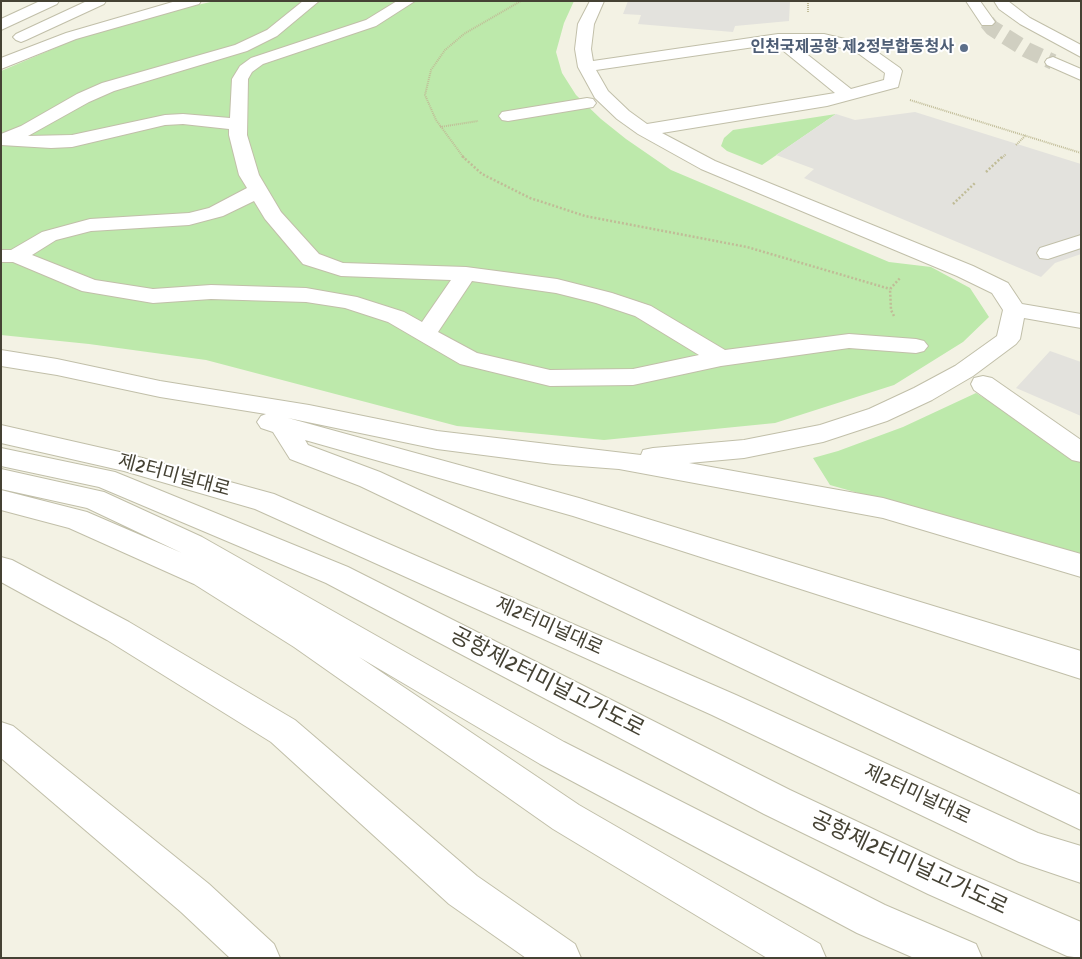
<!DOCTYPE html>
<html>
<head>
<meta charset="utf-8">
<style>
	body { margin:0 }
	#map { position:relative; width:1082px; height:959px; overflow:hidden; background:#f3f2e4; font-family:Signika,sans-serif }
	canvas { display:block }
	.frame { position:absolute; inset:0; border:2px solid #454234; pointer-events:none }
</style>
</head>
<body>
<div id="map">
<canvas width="1082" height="959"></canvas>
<div class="frame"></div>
</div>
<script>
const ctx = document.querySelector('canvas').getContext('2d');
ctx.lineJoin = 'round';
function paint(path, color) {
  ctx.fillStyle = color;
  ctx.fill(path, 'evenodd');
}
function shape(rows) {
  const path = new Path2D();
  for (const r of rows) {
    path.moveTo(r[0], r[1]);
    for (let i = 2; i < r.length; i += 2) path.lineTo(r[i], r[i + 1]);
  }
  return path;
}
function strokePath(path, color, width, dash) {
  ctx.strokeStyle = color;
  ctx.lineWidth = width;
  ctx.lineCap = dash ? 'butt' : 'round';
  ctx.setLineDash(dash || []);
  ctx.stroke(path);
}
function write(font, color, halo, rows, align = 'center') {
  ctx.font = font + ' Signika,"Noto Sans KR",sans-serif';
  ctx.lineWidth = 4;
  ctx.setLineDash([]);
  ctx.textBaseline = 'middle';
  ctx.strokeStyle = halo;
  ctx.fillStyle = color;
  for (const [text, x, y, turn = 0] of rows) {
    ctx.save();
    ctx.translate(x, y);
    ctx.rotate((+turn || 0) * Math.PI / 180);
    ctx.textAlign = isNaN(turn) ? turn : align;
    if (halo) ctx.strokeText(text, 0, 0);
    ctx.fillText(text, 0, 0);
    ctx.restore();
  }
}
const green = shape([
	[215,1,574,1,564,23,556,52,562,73,576,95,601,119,626,139,671,170,889,262,931,267,970,288,989,317,963,342,894,385,775,423,604,440,457,426,206,360,89,344,1,335,1,71,88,34,157,14],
	[836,114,762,165,727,151,721,146,724,138,733,130],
	[976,393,1065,448,1081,460,1081,556,830,485,813,458,838,451,903,427]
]);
const parking = shape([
	[628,1,790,1,789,21,735,26,733,32,638,24,641,15,623,14],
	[915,112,1081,164,1081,254,1055,263,1041,277,804,178,814,169,776,155,836,114,855,120],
	[1050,351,1081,362,1081,416,1016,388]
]);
const minorTunnel = shape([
	[987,22,992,28,1027,50,1053,62]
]);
const pathFar1 = shape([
	[808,1,808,12],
	[910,100,1081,153],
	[440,127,478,121],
	[1016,145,1026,135],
	[464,158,436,120,425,95,431,70,445,50,464,34,521,1],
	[1002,158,1006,154]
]);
const path = shape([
	[462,156,482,174,530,198,585,216,747,247,890,289],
	[986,172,1003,156],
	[953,204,975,183],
	[894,316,891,310,890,289,901,277]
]);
const minor = shape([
	[40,1,59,1,57,4,1,30,1,19,40,1],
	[87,1,106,1,104,4,26,40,21,42,16,40,13,37,16,34,87,1],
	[176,1,201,1,199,4,76,39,1,69,1,58,66,33,176,1],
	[303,1,319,1,277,36,247,51,114,91,89,102,28,136,72,135,165,115,183,114,230,118,232,79,240,66,251,58,366,20,397,1,415,1,376,26,263,64,252,72,248,79,247,135,259,175,281,212,319,254,343,263,466,267,557,279,612,293,651,306,725,350,849,334,916,339,924,341,928,346,924,351,916,353,849,348,721,366,633,385,550,386,460,364,388,322,345,308,306,302,211,299,153,303,82,291,13,262,1,262,1,250,11,250,42,232,90,219,189,213,209,208,247,188,239,175,229,135,229,129,183,124,165,125,72,147,51,148,1,145,1,134,21,126,77,94,102,83,235,45,267,30,303,1],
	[254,201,265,219,303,264,341,276,451,280,422,322,404,312,357,297,306,288,211,285,153,289,95,280,32,255,56,240,91,231,189,225,223,216,254,201],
	[472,281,556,293,596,303,635,316,699,355,633,369,550,370,477,353,438,332,472,281],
	[590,1,604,1,594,24,591,49,593,61,778,34,824,34,866,44,900,68,902,71,898,87,827,106,662,133,715,161,973,266,1008,283,1022,304,1081,314,1081,328,1024,318,1020,339,1016,344,973,376,932,400,887,421,823,442,744,458,689,463,883,498,1081,554,1081,577,883,518,619,469,553,464,437,449,288,418,579,498,1081,651,1081,679,573,516,305,440,308,445,380,472,1081,795,1081,830,360,486,290,459,273,432,261,428,257,422,261,416,266,414,160,397,57,375,1,366,1,350,57,359,160,381,309,405,437,431,641,455,643,450,653,448,744,440,820,425,869,409,914,388,955,366,997,336,1003,310,992,293,957,276,701,169,638,134,617,119,595,98,578,67,575,49,578,24,590,1],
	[775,44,835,93,647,124,629,111,608,91,596,70,775,44],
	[794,44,824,44,855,51,885,73,884,80,851,89,794,44],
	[966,1,980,1,995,22,992,25,982,25,966,1],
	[994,1,1008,1,1030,18,1081,45,1081,57,1020,24,999,9,994,1],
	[1053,57,1081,69,1081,80,1047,65,1045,62,1047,59,1053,57],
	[587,98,593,99,596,103,593,107,508,121,502,120,499,116,502,112,508,111,587,98],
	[1081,235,1081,248,1048,259,1040,258,1037,253,1040,248,1081,235],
	[983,376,992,378,1081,440,1081,462,1072,460,974,390,971,384,974,378,983,376],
	[1,425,124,453,274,494,736,695,1038,833,1081,846,1081,883,1019,862,712,715,255,509,124,471,1,443,1,425],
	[1,448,115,472,348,567,790,790,956,868,1081,922,1081,958,1067,956,928,894,764,814,326,583,99,487,1,466,1,448],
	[1,469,104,492,202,537,564,742,885,905,976,944,982,958,914,958,857,933,540,764,359,657,579,805,820,944,826,958,767,958,553,829,294,647,194,584,69,528,1,510,1,490,87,512,182,553,87,508,1,489,1,469],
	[1,557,12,560,129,622,295,720,477,876,575,944,581,958,526,958,449,904,271,742,107,640,1,582,1,557],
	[1,722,13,726,209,884,274,944,280,958,230,958,181,912,1,758,1,722]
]);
const markers = [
	[964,48,5,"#5c6f8a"]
];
const farServicenames = [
	["인천국제공항 제2정부합동청사",954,48]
];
const streetNames = [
	["제2터미널대로",174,476,15],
	["제2터미널대로",549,627,24],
	["제2터미널대로",917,795,25]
];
const nearStreetnames = [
	["공항제2터미널고가도로",547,683,27],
	["공항제2터미널고가도로",909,864,25]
];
paint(green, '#bde9ab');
paint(parking, '#e3e2dd');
strokePath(minorTunnel, '#d0cfc1', 16, [16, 8]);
strokePath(minor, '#c1bfa9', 2);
strokePath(pathFar1, '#c0bc97', 2, [1, 1]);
strokePath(path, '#c0bc97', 2.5, [2, 2]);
paint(minor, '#fff');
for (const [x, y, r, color] of markers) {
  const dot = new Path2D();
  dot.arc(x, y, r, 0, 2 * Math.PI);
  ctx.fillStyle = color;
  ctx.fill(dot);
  strokePath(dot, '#fff', 2);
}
write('bold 16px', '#4e5e75', '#fff', farServicenames, 'right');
write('19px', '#454234', '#fff', streetNames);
write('22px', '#454234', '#fff', nearStreetnames);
</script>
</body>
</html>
